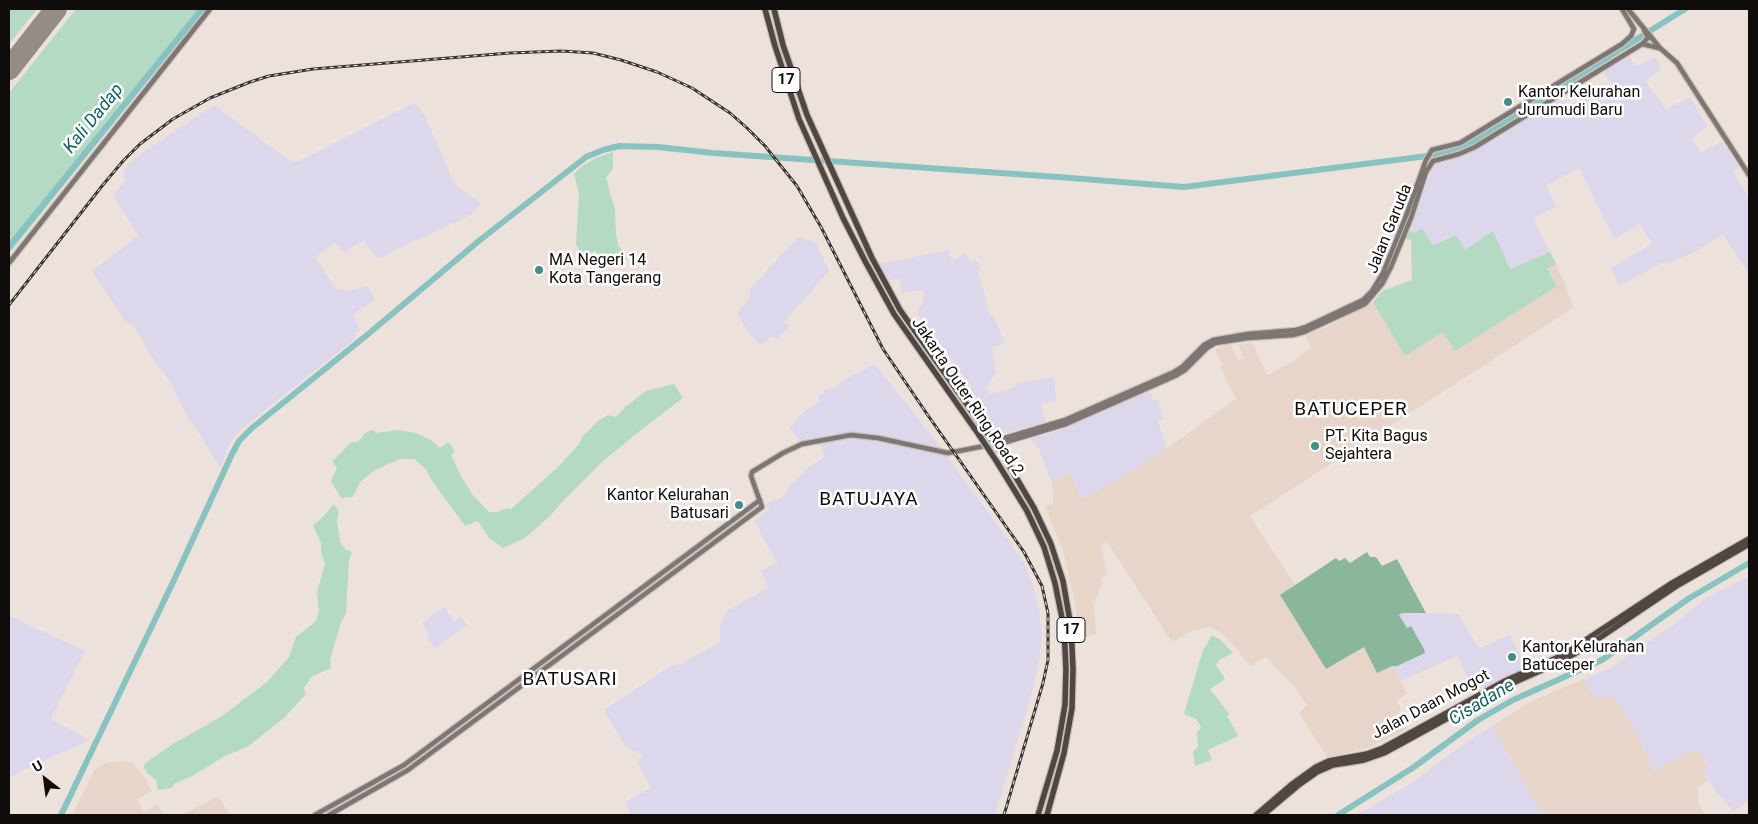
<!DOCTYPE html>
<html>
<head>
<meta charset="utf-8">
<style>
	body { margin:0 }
	#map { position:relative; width:1758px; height:824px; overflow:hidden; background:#ede2db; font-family:Roboto,sans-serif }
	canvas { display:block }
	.frame { position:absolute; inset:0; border:10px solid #100c0a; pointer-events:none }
	.north { position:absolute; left:20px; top:754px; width:50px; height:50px; -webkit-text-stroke:4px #fff; paint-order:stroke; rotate:330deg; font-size:14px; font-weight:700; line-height:20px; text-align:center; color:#100c0a }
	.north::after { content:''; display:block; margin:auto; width:18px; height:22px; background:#100c0a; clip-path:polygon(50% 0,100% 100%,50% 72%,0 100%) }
</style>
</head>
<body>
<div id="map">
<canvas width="1758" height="824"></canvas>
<div class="frame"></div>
<div class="north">U</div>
</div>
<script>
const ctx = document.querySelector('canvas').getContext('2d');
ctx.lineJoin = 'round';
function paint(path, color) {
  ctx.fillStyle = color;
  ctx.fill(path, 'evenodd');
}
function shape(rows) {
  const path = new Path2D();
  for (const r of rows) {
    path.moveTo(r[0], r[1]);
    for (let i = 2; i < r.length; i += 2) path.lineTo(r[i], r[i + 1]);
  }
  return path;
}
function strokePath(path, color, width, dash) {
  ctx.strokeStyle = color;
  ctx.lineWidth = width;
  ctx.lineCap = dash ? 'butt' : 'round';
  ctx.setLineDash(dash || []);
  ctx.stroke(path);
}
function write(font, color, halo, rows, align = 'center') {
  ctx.font = font + ' Roboto,sans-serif';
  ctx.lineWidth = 5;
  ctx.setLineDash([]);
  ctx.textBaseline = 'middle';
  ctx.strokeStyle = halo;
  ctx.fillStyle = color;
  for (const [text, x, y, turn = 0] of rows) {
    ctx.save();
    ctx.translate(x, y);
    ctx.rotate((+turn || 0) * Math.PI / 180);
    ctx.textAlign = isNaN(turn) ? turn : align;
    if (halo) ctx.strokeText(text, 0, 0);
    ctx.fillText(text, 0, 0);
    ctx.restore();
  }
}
const built = shape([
	[1409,231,1510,269,1550,252,1564,281,1573,308,1250,516,1295,585,1280,596,1326,669,1364,646,1392,666,1407,694,1397,700,1401,709,1399,711,1408,729,1367,748,1327,757,1299,713,1307,705,1294,687,1266,657,1251,666,1223,634,1211,627,1189,632,1172,642,1107,542,1101,545,1107,576,1102,577,1101,586,1094,605,1096,634,1078,639,1076,608,1063,550,1045,507,1053,503,1052,483,1070,472,1081,499,1127,474,1167,448,1236,399,1221,368,1223,366,1215,349,1231,344,1238,361,1244,358,1238,344,1253,343,1267,375,1292,362,1311,347,1305,336,1333,324,1373,302,1382,291,1412,280,1411,240,1406,239],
	[1584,679,1598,701,1612,694,1638,736,1654,771,1697,749,1709,766,1704,773,1708,780,1697,788,1699,804,1705,815,1543,815,1492,726,1529,702],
	[126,761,132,762,144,776,152,791,137,800,144,812,157,804,164,815,72,815,94,770,105,763],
	[218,796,230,815,182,815]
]);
const industrial = shape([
	[1629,56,1636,66,1655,57,1662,69,1645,81,1666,109,1690,97,1707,127,1692,138,1701,153,1722,141,1739,167,1733,172,1749,198,1749,275,1723,234,1694,252,1668,264,1664,262,1619,286,1611,268,1652,244,1640,224,1614,239,1579,168,1546,186,1556,207,1533,218,1550,252,1510,269,1465,250,1433,247,1410,231,1433,165,1444,163,1469,154,1562,95,1568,105,1612,85,1603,70],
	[414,103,425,116,454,183,481,204,472,214,461,220,410,243,378,259,363,240,344,253,335,243,315,257,337,290,354,290,367,286,375,300,353,314,360,330,354,334,356,338,240,430,230,443,220,468,197,430,187,417,171,383,155,362,133,325,125,321,92,271,121,249,138,235,113,196,126,179,122,172,136,157,214,105,292,162,299,161],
	[799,236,816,243,829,271,784,322,789,326,778,339,773,336,760,345,749,333,737,313,749,298,750,289],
	[948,250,952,261,966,253,971,263,976,260,981,268,977,271,984,291,989,315,994,317,1005,343,991,348,996,372,987,387,988,394,1015,388,1015,383,1054,377,1056,401,1041,404,1046,423,995,435,968,381,917,313,923,301,924,293,921,291,901,293,899,279,882,281,881,264],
	[875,364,929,432,1009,541,1024,563,1033,585,1039,608,1042,634,1039,663,1029,703,995,815,626,815,630,813,625,802,651,788,637,762,643,756,625,746,604,710,672,665,681,664,720,642,720,626,728,610,768,588,761,571,777,563,754,521,769,510,766,504,783,497,791,485,808,468,825,456,819,442,801,445,790,427,805,411,820,401,817,396,824,394,824,390,836,387,849,377],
	[1150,391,1153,400,1158,399,1163,419,1158,421,1167,448,1127,474,1081,499,1070,472,1052,483,1038,447,1030,439,1059,431],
	[1749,576,1749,801,1733,811,1717,793,1704,773,1709,765,1697,749,1654,771,1638,736,1612,694,1598,701,1584,679,1610,668,1673,625,1704,599],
	[444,607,455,622,461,617,467,625,435,648,427,637,428,633,422,623],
	[1402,613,1458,614,1479,648,1510,635,1526,668,1484,688,1473,679,1469,679,1457,656,1401,681,1392,666,1397,666,1411,626,1407,628,1399,615],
	[9,616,85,651,51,719,90,740,28,768,9,778],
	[1492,726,1543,815,1357,815,1405,787,1468,741]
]);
const green = shape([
	[9,9,37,9,9,44],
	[76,9,205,9,9,254,9,93],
	[613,152,613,168,606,178,615,210,616,233,618,245,625,254,627,259,608,265,595,251,582,258,576,244,579,193,574,174,582,166,596,158],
	[1422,228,1433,246,1456,235,1465,250,1493,231,1510,269,1550,252,1556,264,1547,269,1557,286,1455,351,1443,332,1405,356,1373,302,1382,291,1412,280,1411,240,1406,239,1409,231,1414,233],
	[674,384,683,398,636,434,602,462,564,500,551,515,525,538,503,548,489,538,478,521,465,526,432,481,426,469,414,459,400,459,375,470,360,482,353,497,341,498,331,481,337,468,332,462,350,443,359,441,366,432,373,430,376,433,398,430,416,433,431,440,440,448,448,442,455,451,451,455,461,476,472,494,489,512,497,512,508,508,510,510,558,467,579,444,583,436,598,421,608,415,616,417,625,407,646,391],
	[334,504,339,512,337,521,340,542,345,549,352,552,349,560,346,613,341,622,330,660,331,668,311,677,304,688,306,694,284,718,247,747,225,756,194,775,174,784,172,788,158,790,156,780,148,774,144,768,145,763,173,744,222,716,267,682,289,657,296,637,315,622,319,612,317,592,325,564,321,552,321,543,313,525,321,519],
	[1212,635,1222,641,1233,653,1219,660,1216,665,1225,679,1210,689,1230,715,1227,716,1238,736,1208,750,1212,760,1195,766,1193,752,1198,747,1197,733,1201,727,1196,719,1184,714,1203,650]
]);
const forest = shape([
	[1367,552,1370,557,1376,557,1382,566,1397,559,1426,613,1402,613,1399,615,1407,628,1411,626,1424,649,1425,653,1397,666,1392,666,1377,673,1364,647,1326,669,1280,595,1336,558,1339,561,1345,558,1350,563]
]);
const river = shape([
	[9,247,202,9],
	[61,815,175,578,232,454,239,441,252,428,367,335,480,240,586,157,603,150,619,146,658,147,713,153,1058,177,1184,187,1435,155,1463,148,1685,9],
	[1338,815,1414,767,1478,720,1513,700,1602,660,1688,599,1749,563]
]);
const runway = shape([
	[9,69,56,9]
]);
const secondary = shape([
	[1628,9,1660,48,1677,63,1749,175],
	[1642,44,1659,48],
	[9,263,210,9],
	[991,444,995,441,1065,420,1174,372,1182,367,1204,345,1213,340,1248,334,1296,330,1306,327,1363,300,1372,291,1383,273,1406,216,1426,160,1432,150,1460,143,1622,44,1631,36,1634,29,1622,9],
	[315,815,404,765,760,500],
	[329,815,408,770,762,507,751,476,752,472,783,453,802,444,851,435,878,438,948,453,990,445,996,445,1066,424,1175,376,1185,370,1207,348,1215,343,1248,338,1293,335,1304,332,1365,304,1382,284,1391,267,1411,218,1426,172,1433,161,1459,154,1475,147,1642,44,1648,38,1644,30]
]);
const highway = shape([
	[765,9,775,46,799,119,843,218,865,261,894,314,979,435],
	[774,9,783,45,807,115,872,258,900,310,985,430],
	[1004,457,1034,508,1051,544,1063,581,1071,627,1073,669,1072,708,1064,753,1047,815],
	[997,462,1027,511,1044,547,1055,583,1064,628,1066,669,1065,705,1057,751,1038,815],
	[1256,815,1291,785,1316,767,1329,761,1367,754,1383,748,1505,681,1563,655,1669,585,1749,539],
	[1263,815,1300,784,1317,772,1333,765,1364,760,1384,753,1508,685,1560,662,1586,647,1678,585,1749,544]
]);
const rail = shape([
	[9,305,102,186,123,161,140,144,173,119,210,98,250,82,269,76,313,69,510,53,561,51,593,53,621,60,657,72,692,88,730,113,747,128,765,146,797,186,821,227,883,349,927,414,1024,552,1042,586,1048,613,1048,660,1043,683,1004,815]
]);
const highwayBridge = shape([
	[985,430,1004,457],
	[979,435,997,462]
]);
const markers = [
	[1508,102,5,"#468d87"],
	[539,270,5,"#468d87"],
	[1315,446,5,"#468d87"],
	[739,505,5,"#468d87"],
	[1512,657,5,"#468d87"]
];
const shields = [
	[786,80,28],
	[1071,630,28]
];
const shieldNames = [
	["17",786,80],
	["17",1071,630]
];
const poiNames = [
	["Kantor Kelurahan",1518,93],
	["Jurumudi Baru",1518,111],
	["MA Negeri 14",549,261],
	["Kota Tangerang",549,279],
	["PT. Kita Bagus",1325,437],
	["Sejahtera",1325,455],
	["Kantor Kelurahan",729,496,"right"],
	["Batusari",729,514,"right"],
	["Kantor Kelurahan",1522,648],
	["Batuceper",1522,666]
];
const streetNames = [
	["Jalan Garuda",1390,229,-68],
	["Jakarta Outer Ring Road 2",967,397,56],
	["Jalan Daan Mogot",1431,705,-28]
];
const waterNames = [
	["Kali Dadap",94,119,-51],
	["Cisadane",1482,703,-31]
];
const quarterNames = [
	["BATUCEPER",1351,410],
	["BATUJAYA",869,500],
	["BATUSARI",570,680]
];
paint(built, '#e8d5ca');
paint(industrial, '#ddd7ec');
paint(green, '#b5dac4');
paint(forest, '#8ab69b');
strokePath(river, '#88c3c2', 6);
strokePath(runway, '#948c87', 22);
strokePath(secondary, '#cac0ba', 7);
strokePath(highway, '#cac0ba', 8);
strokePath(secondary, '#7d7672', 4.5);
strokePath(highway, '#514742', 5.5);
strokePath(rail, '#3b3633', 3);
strokePath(rail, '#fff', 1, [4]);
strokePath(highwayBridge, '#cac0ba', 8, []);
strokePath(highwayBridge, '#514742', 5.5);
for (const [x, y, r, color] of markers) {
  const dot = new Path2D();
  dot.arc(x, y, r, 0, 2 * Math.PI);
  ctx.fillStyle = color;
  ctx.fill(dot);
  strokePath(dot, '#fff', 2);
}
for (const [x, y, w] of shields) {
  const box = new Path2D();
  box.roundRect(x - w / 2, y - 12.5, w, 25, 4);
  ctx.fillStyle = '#fff';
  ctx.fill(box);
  strokePath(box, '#100c0a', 1);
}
write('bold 15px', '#100c0a', null, shieldNames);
write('16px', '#100c0a', '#fff', poiNames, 'left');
write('16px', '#100c0a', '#fff', streetNames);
write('italic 18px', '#136464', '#fff', waterNames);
ctx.letterSpacing = '1px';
write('19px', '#100c0a', '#fff', quarterNames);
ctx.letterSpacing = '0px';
</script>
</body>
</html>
